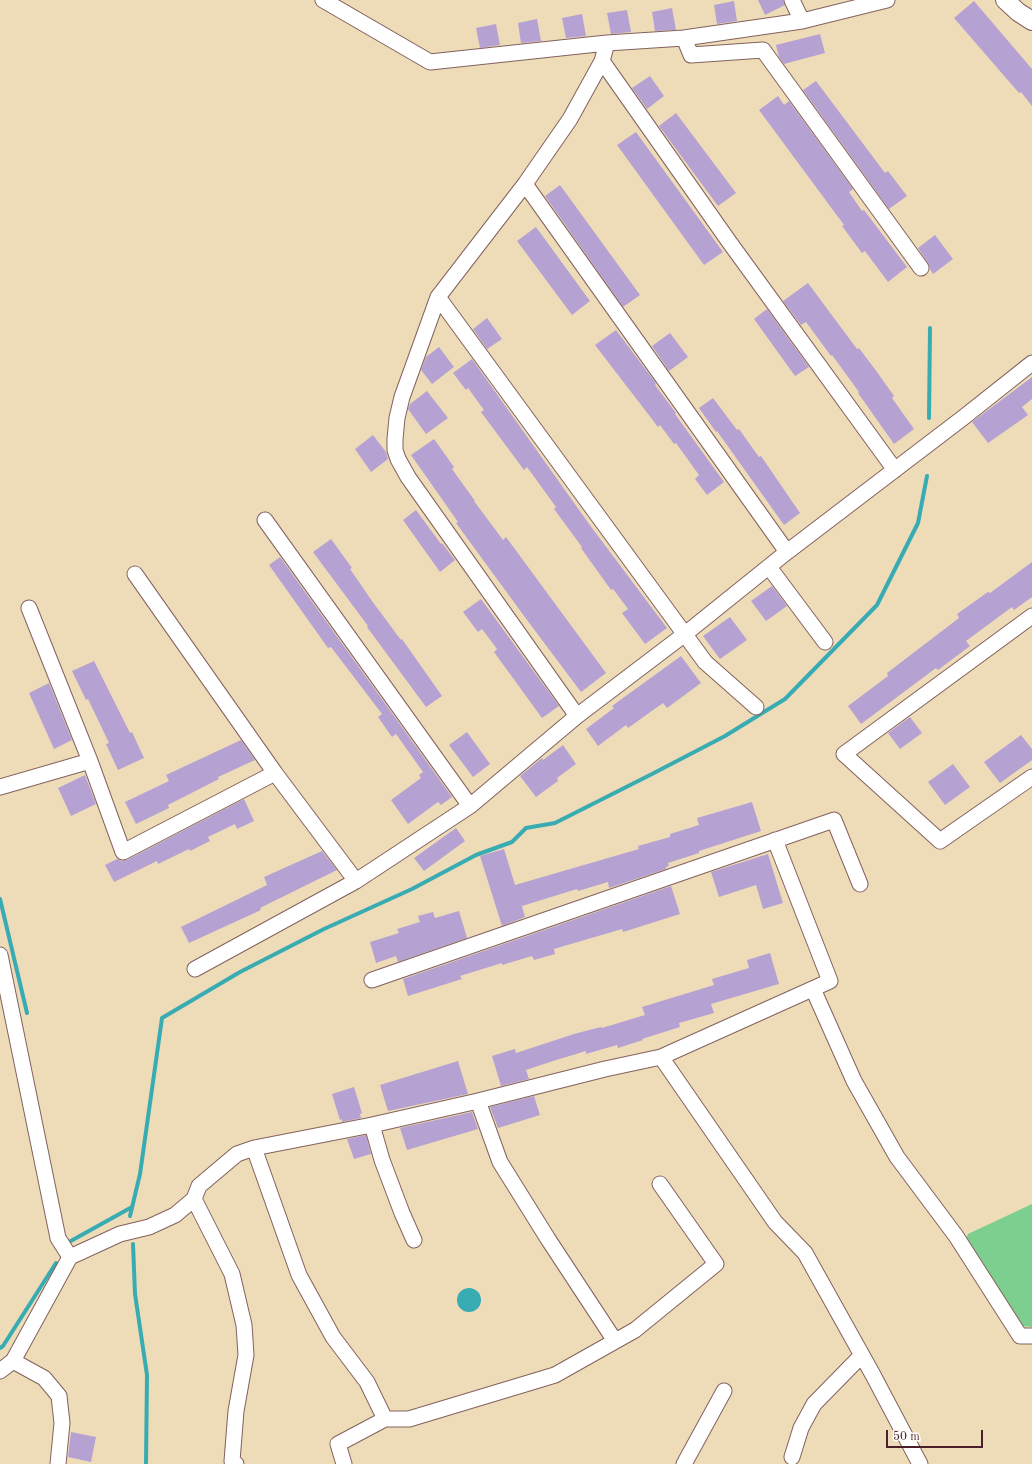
<!DOCTYPE html>
<html>
<head>
<meta charset="utf-8">
<style>
	body { margin:0 }
	#map { position:relative; width:1032px; height:1464px; overflow:hidden; background:#eedcb9; font-family:"Old Standard TT",serif }
	canvas { display:block }
	.scale { position:absolute; left:886px; top:1430px; width:97px; height:18px; box-sizing:border-box; border:2px solid #4a1f2b; border-top:0; padding-left:5px; font-size:12px; line-height:14px; white-space:nowrap; color:#4a1f2b; -webkit-text-stroke:3px #fdfcf7; paint-order:stroke }
</style>
</head>
<body>
<div id="map">
<canvas width="1032" height="1464"></canvas>
<div class="scale">50 m</div>
</div>
<script>
const ctx = document.querySelector('canvas').getContext('2d');
ctx.lineJoin = 'round';
function paint(path, color) {
  ctx.fillStyle = color;
  ctx.fill(path, 'evenodd');
}
function shape(rows) {
  const path = new Path2D();
  for (const r of rows) {
    if (r.length === 3) {
      path.moveTo(r[0] + r[2], r[1]);
      path.arc(r[0], r[1], r[2], 0, 2 * Math.PI);
      continue;
    }
    path.moveTo(r[0], r[1]);
    for (let i = 2; i < r.length; i += 2) path.lineTo(r[i], r[i + 1]);
  }
  return path;
}
function strokePath(path, color, width, dash) {
  ctx.strokeStyle = color;
  ctx.lineWidth = width;
  ctx.lineCap = dash ? 'butt' : 'round';
  ctx.setLineDash(dash || []);
  ctx.stroke(path);
}
const green = shape([
	[1032,1204,1032,1327,1021,1326,966,1239,968,1234]
]);
const water = shape([
	[469,1300,12]
]);
const stream = shape([
	[929,418,930,328],
	[0,899,27,1013],
	[130,1216,140,1174,162,1018,240,972,324,929,412,889,476,855,512,842,526,828,555,823,652,774,725,736,785,699,877,605,918,523,927,476],
	[69,1242,132,1207],
	[133,1244,135,1294,147,1375,146,1464],
	[0,1348,3,1346,56,1263]
]);
const building = shape([
	[758,0,783,0,785,5,765,15],
	[734,1,737,21,717,24,714,5],
	[974,1,1032,69,1032,106,1021,92,1019,93,954,18],
	[672,8,676,30,655,31,652,12],
	[627,10,631,32,611,34,607,13],
	[582,14,586,36,566,38,562,18],
	[537,19,541,41,521,43,518,23],
	[496,24,500,45,480,48,476,28],
	[820,34,825,53,784,64,779,57,776,45],
	[650,76,664,96,647,109,632,88],
	[816,81,885,173,888,171,907,196,889,209,803,90],
	[778,96,784,105,789,101,853,189,849,192,862,211,864,210,907,267,888,282,865,251,862,253,842,226,844,225,759,110],
	[676,113,736,193,718,206,659,126],
	[636,132,723,252,704,265,617,145],
	[560,185,640,295,623,307,545,196],
	[536,227,590,301,572,315,517,241],
	[935,235,953,259,933,274,930,269,928,263,918,248],
	[808,283,857,349,859,348,877,372,894,396,892,398,914,429,894,444,858,393,859,392,832,355,831,356,806,322,801,325,783,301],
	[767,309,809,367,795,376,754,319],
	[487,318,502,339,487,349,473,329],
	[616,330,655,382,656,384,655,385,676,413,675,414,724,482,707,495,695,479,699,475,676,443,674,444,660,425,658,427,595,345],
	[670,333,688,357,669,371,652,346],
	[439,347,454,367,432,384,421,370,426,357],
	[472,359,589,524,667,628,645,644,622,613,628,609,613,589,611,590,581,548,582,547,554,509,556,507,527,467,524,470,481,412,484,410,468,388,466,390,453,373],
	[1032,377,1032,399,1022,407,1028,415,988,443,972,422],
	[427,391,448,418,426,434,408,409,410,404],
	[713,398,737,430,739,429,759,457,761,456,800,513,784,525,717,431,716,432,699,408],
	[373,435,386,452,388,459,371,472,355,449],
	[434,439,454,467,452,469,475,501,474,501,503,540,506,537,606,673,581,692,527,620,456,523,458,522,411,455],
	[416,510,441,544,442,543,455,560,440,572,403,520],
	[331,539,352,568,350,569,372,601,401,640,402,639,442,696,426,707,367,627,368,626,313,552],
	[280,557,452,797,441,805,438,802,408,824,391,800,421,778,419,775,423,772,396,734,392,737,378,717,382,714,331,647,328,648,269,565],
	[1032,562,1032,597,1014,610,1012,607,966,641,970,646,938,670,936,668,861,724,848,706,888,676,887,673,959,618,957,614,988,592,990,593],
	[772,586,787,606,766,621,751,601],
	[481,599,559,706,542,718,494,652,497,649,482,629,478,632,463,612],
	[730,617,747,640,720,659,703,636],
	[681,656,701,683,667,708,663,703,628,728,626,725,598,746,586,729,614,708,612,706],
	[94,661,130,733,132,732,144,758,118,770,106,744,109,743,88,699,86,700,72,671],
	[49,683,72,740,54,749,29,693],
	[910,717,922,733,900,749,888,733],
	[467,732,490,764,473,777,449,745],
	[1021,735,1032,749,1032,760,1000,783,984,762],
	[241,740,255,760,218,777,219,779,168,805,169,808,136,824,125,802,169,781,166,775],
	[563,745,576,764,557,778,558,781,536,797,520,776,542,758,543,760],
	[953,764,970,787,945,805,928,782],
	[85,775,96,804,71,816,58,788],
	[244,799,254,821,237,829,235,824,208,837,210,841,190,851,189,849,158,864,157,861,114,882,105,865,117,859,122,861,127,860],
	[752,802,761,831,699,851,699,853,668,863,669,866,666,867,666,869,609,888,608,882,578,891,577,889,522,906,525,917,502,926,480,856,504,849,515,885,639,849,638,846,670,837,670,834,699,825,697,818],
	[456,828,465,841,424,871,414,858],
	[322,851,337,870,260,908,261,910,189,943,181,927,267,885,264,877],
	[768,854,783,903,763,909,756,885,719,897,711,872],
	[671,886,680,914,623,932,622,929,554,949,555,954,534,960,532,956,502,965,502,963,460,976,462,979,408,996,403,979],
	[459,911,467,938,398,962,396,956,376,963,370,942,399,933,397,929,420,922,418,916,433,912,435,918],
	[770,953,779,984,711,1004,714,1013,679,1023,680,1027,642,1039,643,1040,618,1048,617,1045,586,1054,586,1051,553,1061,526,1070,529,1079,501,1086,492,1056,515,1049,516,1053,574,1034,601,1027,602,1028,645,1015,642,1007,714,985,712,979,749,968,747,960],
	[458,1061,468,1094,388,1111,380,1085],
	[354,1087,362,1113,360,1114,361,1118,342,1122,342,1119,340,1120,332,1094],
	[534,1096,540,1115,498,1128,490,1107],
	[472,1112,478,1129,407,1150,400,1128],
	[366,1135,371,1154,354,1159,347,1139],
	[71,1432,96,1437,91,1462,68,1457]
]);
const minor = shape([
	[323,0,430,62,607,43,684,38,802,21,887,0],
	[792,0,802,21],
	[684,38,691,55,763,50,921,268],
	[602,61,730,243,895,470],
	[525,184,787,552],
	[438,297,705,662,756,707],
	[265,520,470,806],
	[769,567,825,642],
	[135,574,275,773,356,881],
	[29,608,90,761,123,852,275,773],
	[1032,616,844,754,940,841,1032,777],
	[577,716,408,477,398,459,395,450,395,439,397,418,402,397,438,297,525,184,570,119,602,61,607,43],
	[0,787,90,761],
	[0,955,58,1238,70,1257],
	[195,969,356,881,470,806,577,716,685,634,787,552,964,417,1032,363],
	[372,980,834,820,860,884],
	[813,989,854,1081,897,1157,956,1236,1020,1336,1032,1336],
	[661,1057,775,1222,805,1253,873,1375,920,1464],
	[478,1101,500,1162,548,1239,615,1341],
	[372,1125,382,1160,402,1213,414,1240],
	[254,1148,299,1275,333,1337,367,1382,385,1419],
	[194,1199,232,1274,244,1325,246,1355,236,1411,232,1461,236,1464],
	[13,1361,44,1378,59,1396,62,1423,58,1464],
	[0,1371,13,1361,70,1257,120,1234,149,1227,175,1215,194,1199,199,1186,237,1154,254,1148,372,1125,478,1101,605,1069,661,1057,830,981,775,840],
	[792,1457,801,1428,814,1404,862,1355],
	[344,1464,338,1444,385,1419,409,1419,555,1375,635,1330,716,1264,660,1184],
	[684,1464,724,1391]
]);
const tertiary = shape([
	[1005,0,1018,12,1032,21]
]);
paint(green, '#7dcf90');
paint(water, '#39abb2');
strokePath(stream, '#39abb2', 4);
paint(building, '#b6a1d3');
strokePath(minor, '#83615d', 17);
strokePath(tertiary, '#83615d', 20);
strokePath(minor, '#fff', 15);
strokePath(tertiary, '#fff', 18);
</script>
</body>
</html>
